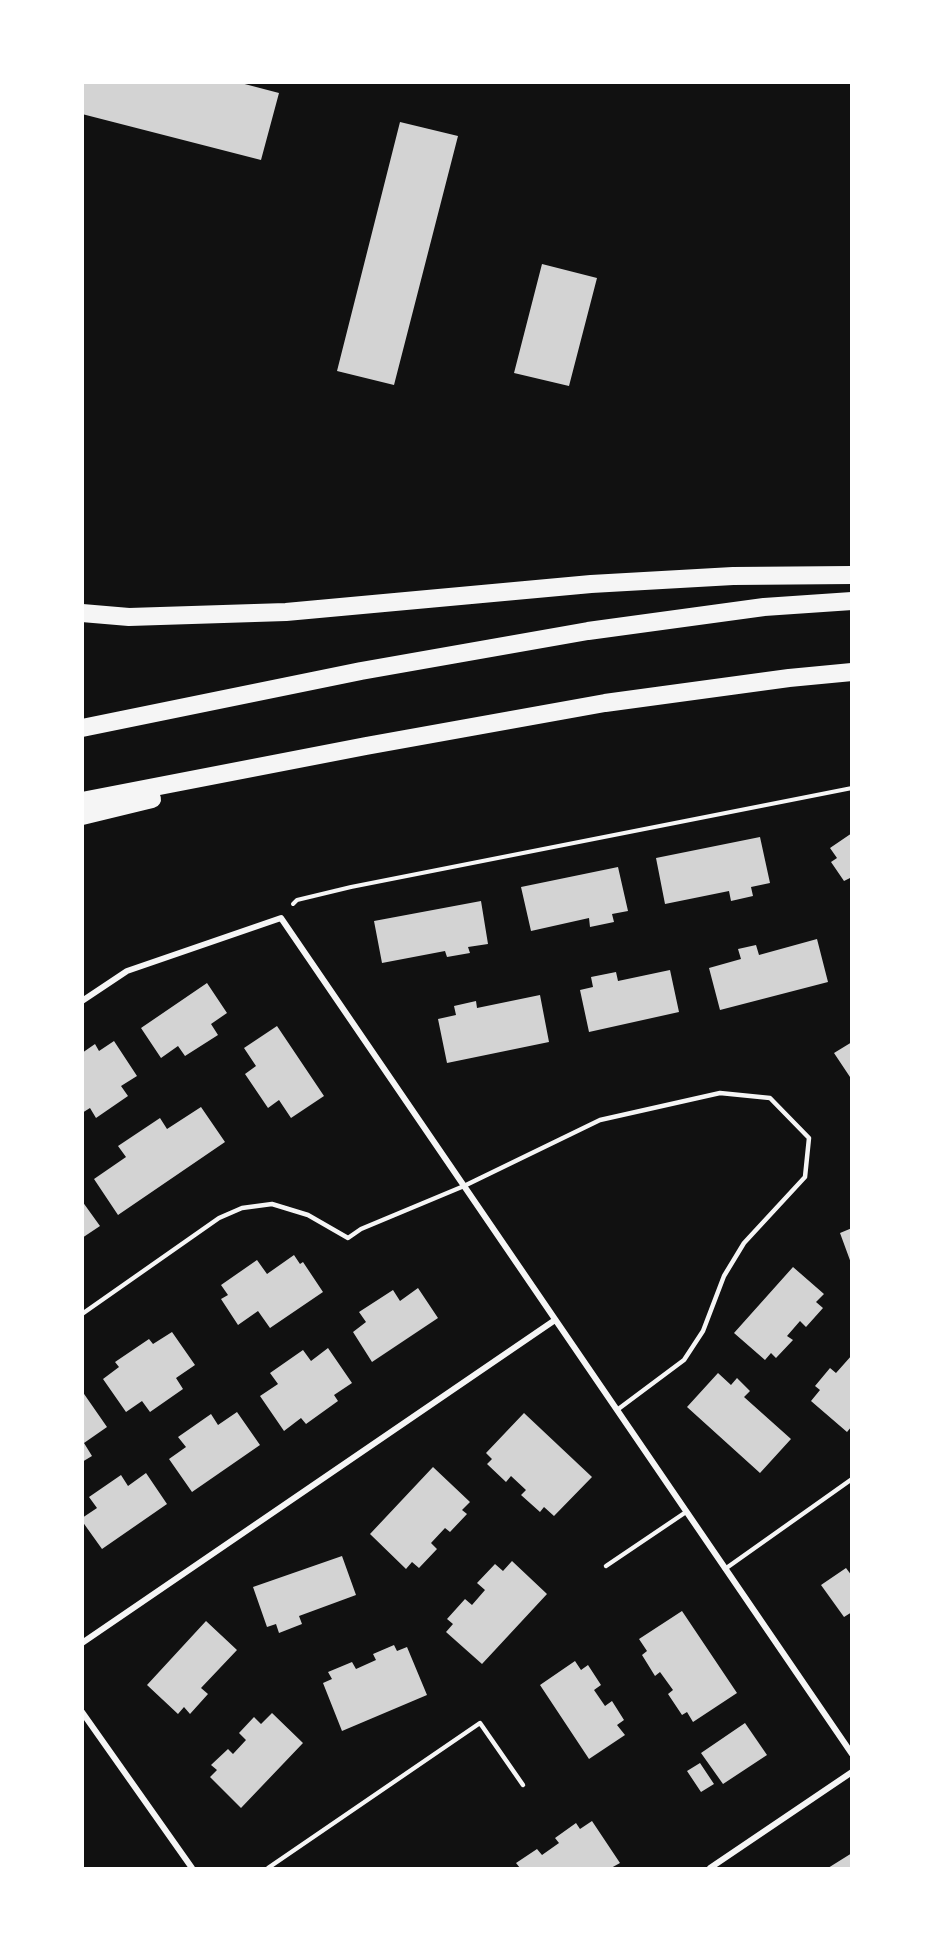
<!DOCTYPE html>
<html>
<head>
<meta charset="utf-8">
<style>
	body { margin:0 }
	#map { position:relative; width:934px; height:1951px; overflow:hidden; background:#111; font-family:Commissioner,sans-serif }
	canvas { display:block }
	.frame { position:absolute; inset:0; border:84px solid #fff; pointer-events:none }
</style>
</head>
<body>
<div id="map">
<canvas width="934" height="1951"></canvas>
<div class="frame"></div>
</div>
<script>
const ctx = document.querySelector('canvas').getContext('2d');
ctx.lineJoin = 'round';
function paint(path, color) {
  ctx.fillStyle = color;
  ctx.fill(path, 'evenodd');
}
function shape(rows) {
  const path = new Path2D();
  for (const r of rows) {
    path.moveTo(r[0], r[1]);
    for (let i = 2; i < r.length; i += 2) path.lineTo(r[i], r[i + 1]);
  }
  return path;
}
function strokePath(path, color, width, dash) {
  ctx.strokeStyle = color;
  ctx.lineWidth = width;
  ctx.lineCap = dash ? 'butt' : 'round';
  ctx.setLineDash(dash || []);
  ctx.stroke(path);
}
const building = shape([
	[82,82,237,82,279,93,261,160,82,114],
	[400,122,458,136,394,385,337,371],
	[542,264,597,278,569,386,514,373],
	[852,833,852,880,850,878,844,881,831,862,837,858,830,848],
	[760,837,770,883,751,887,753,896,731,901,729,891,665,904,656,858],
	[618,867,628,911,612,914,614,922,590,927,589,918,531,931,521,887],
	[481,901,488,944,468,947,470,953,447,957,445,951,382,963,374,921],
	[817,939,828,982,720,1010,709,968,741,959,738,949,756,945,759,955],
	[670,970,679,1012,589,1032,580,990,593,987,591,977,616,972,618,981],
	[207,983,227,1013,211,1024,218,1035,185,1056,178,1046,161,1058,141,1028],
	[540,995,549,1042,447,1063,438,1019,456,1015,454,1006,476,1001,477,1008],
	[277,1026,324,1096,291,1118,279,1100,268,1108,245,1074,256,1066,244,1048],
	[114,1041,137,1076,121,1086,128,1096,96,1118,90,1108,82,1113,82,1053,95,1044,99,1051],
	[852,1042,852,1080,834,1053],
	[201,1107,225,1142,118,1215,94,1179,126,1157,118,1146,160,1118,167,1129],
	[82,1201,100,1226,82,1238],
	[852,1228,852,1263,851,1263,840,1233],
	[294,1255,300,1264,303,1262,323,1292,270,1328,258,1311,238,1325,221,1299,228,1295,221,1285,257,1260,267,1274],
	[793,1267,824,1294,816,1302,823,1308,806,1327,800,1321,787,1336,793,1340,776,1358,771,1353,765,1360,734,1333],
	[418,1288,438,1318,372,1362,353,1332,366,1322,359,1312,393,1290,400,1301],
	[172,1332,195,1365,176,1378,183,1389,150,1412,142,1401,126,1412,103,1379,119,1367,115,1362,149,1339,153,1344],
	[328,1348,352,1383,334,1395,338,1401,306,1424,301,1418,284,1431,260,1396,278,1384,270,1373,303,1350,311,1361],
	[852,1355,852,1426,847,1432,811,1401,820,1390,815,1386,830,1368,836,1373],
	[718,1373,731,1385,737,1378,750,1391,744,1397,791,1439,760,1473,687,1407],
	[82,1391,107,1427,84,1443,92,1456,82,1462],
	[237,1412,260,1445,192,1492,169,1459,186,1447,178,1437,211,1414,218,1425],
	[524,1413,592,1477,554,1516,544,1507,540,1512,521,1495,526,1490,511,1476,506,1482,487,1464,492,1459,486,1453],
	[433,1467,470,1502,462,1510,467,1514,450,1532,445,1528,431,1543,437,1549,419,1568,412,1562,406,1569,370,1534],
	[146,1473,167,1504,102,1549,82,1521,82,1518,97,1508,89,1497,121,1475,128,1486],
	[342,1556,356,1595,299,1616,302,1624,279,1633,276,1624,267,1627,253,1587],
	[512,1561,547,1594,482,1664,446,1632,453,1624,447,1619,465,1599,472,1605,485,1590,477,1583,495,1564,503,1571],
	[846,1568,852,1576,852,1612,844,1617,821,1585],
	[682,1611,737,1693,693,1722,687,1712,682,1715,668,1694,673,1690,660,1672,655,1676,642,1655,647,1651,639,1639],
	[206,1621,237,1650,201,1688,208,1694,190,1714,184,1707,178,1714,147,1685],
	[394,1645,397,1651,407,1647,427,1695,342,1731,323,1683,332,1679,328,1672,352,1662,356,1669,376,1660,373,1654],
	[575,1661,581,1670,588,1665,601,1685,594,1690,605,1706,612,1701,624,1720,617,1725,625,1735,589,1759,540,1685],
	[272,1713,303,1743,241,1808,210,1777,217,1770,211,1765,228,1749,233,1754,246,1740,239,1733,254,1717,261,1724],
	[745,1723,767,1755,723,1784,701,1753],
	[700,1763,714,1784,701,1792,687,1771],
	[592,1821,620,1863,611,1868,520,1868,516,1863,537,1849,542,1855,559,1843,555,1838,576,1823,580,1829],
	[852,1853,852,1868,828,1868]
]);
const path = shape([
	[293,904,297,900,351,887,852,788]
]);
const service = shape([
	[82,1314,219,1218,242,1208,272,1204,308,1215,348,1238,361,1229,464,1186,600,1120,720,1093,770,1098,809,1138,805,1177,744,1243,724,1276,703,1331,684,1360,617,1410],
	[606,1566,686,1512],
	[725,1569,852,1479],
	[268,1868,480,1723,523,1785]
]);
const minor = shape([
	[82,1001,127,971,281,918,852,1754],
	[82,1643,555,1320],
	[82,1712,192,1868],
	[710,1868,852,1772]
]);
const motorway = shape([
	[82,613,129,617,286,612,591,584,733,576,852,575],
	[82,728,361,671,588,631,764,607,852,601],
	[82,801,366,746,605,703,789,678,852,672],
	[82,816,152,799]
]);
paint(building, '#d3d3d3');
strokePath(path, '#f5f5f5', 4);
strokePath(service, '#f5f5f5', 4.5);
strokePath(minor, '#f5f5f5', 6);
strokePath(motorway, '#f5f5f5', 18);
</script>
</body>
</html>
